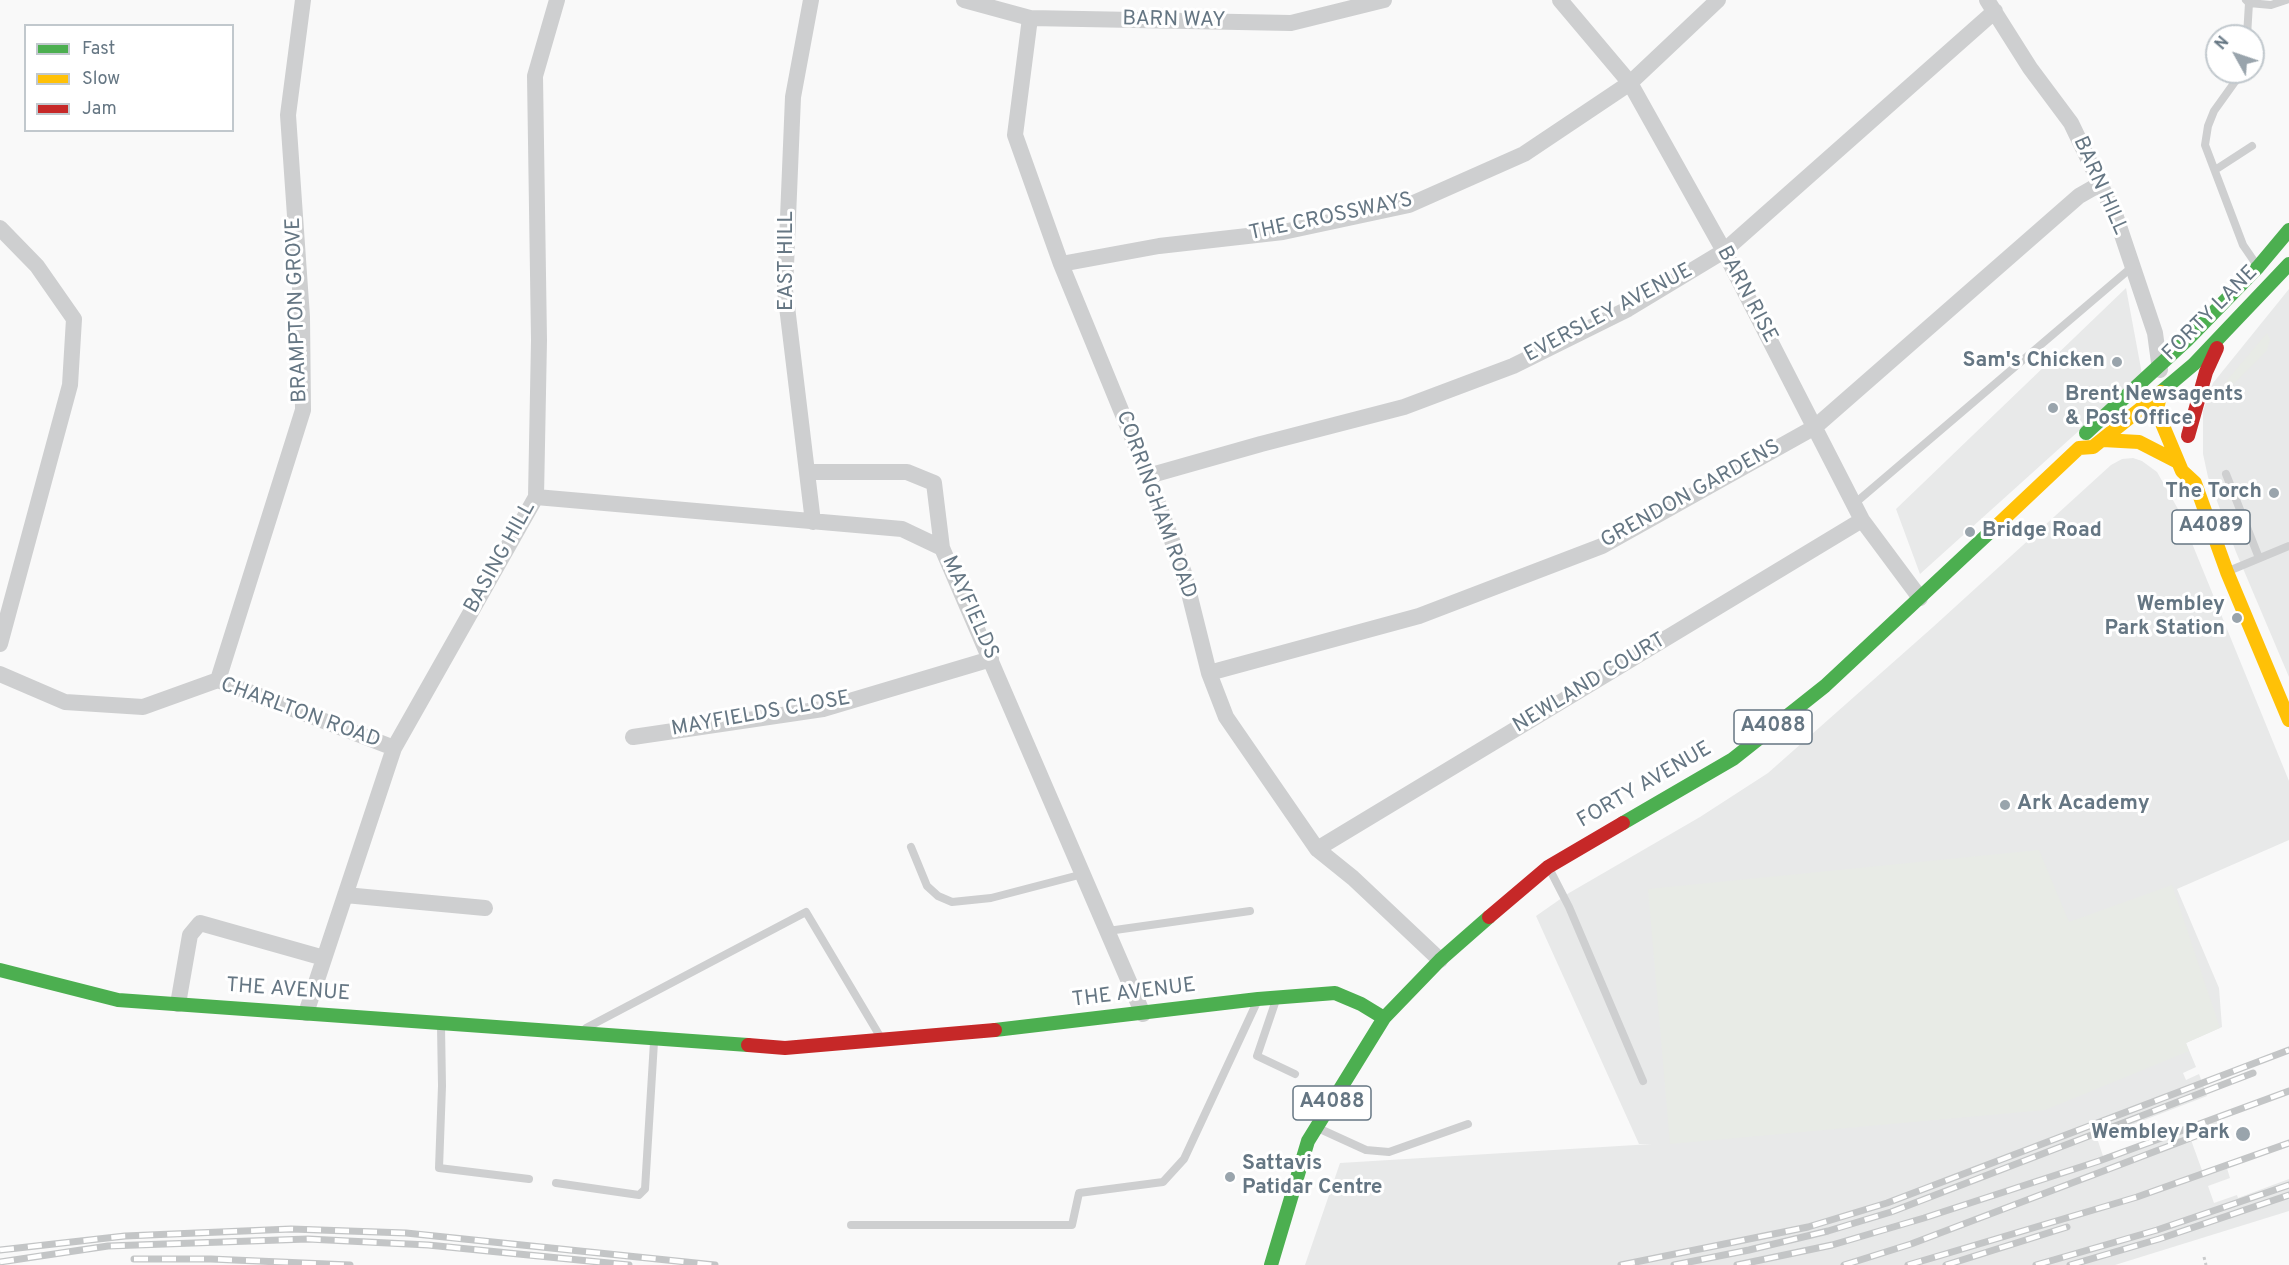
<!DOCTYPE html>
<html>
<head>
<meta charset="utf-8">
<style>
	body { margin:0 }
	#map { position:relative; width:2289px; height:1265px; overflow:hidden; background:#f9f9f9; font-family:Overpass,sans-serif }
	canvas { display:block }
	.legend { position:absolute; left:24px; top:24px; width:210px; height:108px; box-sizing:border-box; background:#fff; border:2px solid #c1c8cd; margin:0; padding:8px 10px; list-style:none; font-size:18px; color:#657683 }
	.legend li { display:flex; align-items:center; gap:12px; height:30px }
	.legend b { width:30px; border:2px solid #c1c8cd }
	.north { position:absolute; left:2205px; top:24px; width:60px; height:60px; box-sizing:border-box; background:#fff; border:2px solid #c1c8cd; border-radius:50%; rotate:310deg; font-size:16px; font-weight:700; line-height:24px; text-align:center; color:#657683 }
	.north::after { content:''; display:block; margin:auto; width:21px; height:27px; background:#99a4ac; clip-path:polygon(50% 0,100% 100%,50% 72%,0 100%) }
</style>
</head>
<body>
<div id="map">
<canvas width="2289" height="1265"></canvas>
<ul class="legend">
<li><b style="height:8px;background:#4caf50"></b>Fast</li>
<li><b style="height:8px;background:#ffc107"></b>Slow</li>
<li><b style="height:8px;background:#c62828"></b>Jam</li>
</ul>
<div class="north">N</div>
</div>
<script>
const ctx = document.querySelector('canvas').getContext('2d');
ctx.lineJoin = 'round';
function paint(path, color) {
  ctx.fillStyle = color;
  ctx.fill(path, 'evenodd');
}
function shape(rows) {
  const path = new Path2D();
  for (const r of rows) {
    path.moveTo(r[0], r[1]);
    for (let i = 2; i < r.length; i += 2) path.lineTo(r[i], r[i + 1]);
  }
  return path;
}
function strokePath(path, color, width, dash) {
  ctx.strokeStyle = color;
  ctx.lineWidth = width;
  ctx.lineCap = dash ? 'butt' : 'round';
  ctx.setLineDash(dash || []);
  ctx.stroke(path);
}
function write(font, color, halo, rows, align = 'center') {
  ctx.font = font + ' Overpass,sans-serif';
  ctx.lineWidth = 6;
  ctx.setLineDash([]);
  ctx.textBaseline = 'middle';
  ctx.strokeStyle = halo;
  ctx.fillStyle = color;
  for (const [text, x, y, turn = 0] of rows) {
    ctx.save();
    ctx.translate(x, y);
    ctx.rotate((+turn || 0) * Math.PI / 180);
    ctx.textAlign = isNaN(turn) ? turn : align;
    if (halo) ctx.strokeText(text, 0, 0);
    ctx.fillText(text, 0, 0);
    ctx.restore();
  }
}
const built = shape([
	[2126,288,2142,374,1920,574,1896,509],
	[2289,289,2289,677,2236,552,2208,477,2203,454,2203,411,2213,383],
	[2133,458,2142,461,2157,472,2178,509,2289,781,2289,840,2177,889,2219,988,2222,1027,2186,1043,2196,1067,2183,1073,2186,1080,2199,1074,2207,1096,2097,1138,2103,1156,2215,1116,2220,1130,2191,1140,2203,1173,2226,1165,2230,1178,2208,1186,2214,1203,2237,1195,2238,1198,2289,1179,2289,1211,2115,1265,1305,1265,1340,1163,1652,1144,1639,1144,1536,916,1569,893,1700,817,1768,773,1933,627,2111,465,2122,459]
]);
const green = shape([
	[2267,333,2270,339,2267,350,2216,402,2228,379],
	[2039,850,2069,922,2172,885,2220,1028,2186,1043,2189,1051,2045,1110,1670,1144,1648,889]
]);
const path = shape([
	[2204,1257,2206,1265]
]);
const lane = shape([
	[2246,0,2249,3,2271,5,2286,0],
	[2247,36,2249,3],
	[2242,72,2214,111,2208,126,2205,145,2243,245,2256,264],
	[2215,170,2252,146],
	[2226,474,2259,558],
	[1854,504,2132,267],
	[2231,570,2289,546],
	[911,847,927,886,938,896,952,902,991,898,1083,874],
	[1550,870,1569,907,1643,1081],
	[1108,931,1250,911],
	[1276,1000,1257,1056,1295,1074],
	[441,1026,442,1086,439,1168,529,1179],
	[586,1028,806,912,881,1038],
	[1320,1129,1366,1150,1389,1152,1468,1124],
	[556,1183,639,1195,645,1189,654,1042],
	[851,1225,1072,1225,1079,1193,1163,1182,1184,1159,1257,1002]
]);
const street = shape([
	[811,0,793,97,785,290,813,522],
	[964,0,1030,18,1291,23,1384,0],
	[1560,0,1630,83,1724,251,1862,520,1920,598],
	[1987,0,2030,68,2071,123,2116,217,2155,333,2160,370],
	[1030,18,1015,135,1061,264,1148,476,1184,573,1209,673,1226,717,1317,849,1353,878,1440,960],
	[0,228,37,266,74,319,70,385,0,644],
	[1061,264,1159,246,1283,232,1409,205,1524,154,1630,83,1718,0],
	[807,472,907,472,934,483,942,548],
	[1148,476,1261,444,1404,407,1513,366,1628,309,1724,251,1995,11],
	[536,497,902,529,942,548,1143,1014],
	[1209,673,1419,616,1602,546,1815,427,2079,196,2100,184],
	[0,674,65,702,143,707,218,680,394,748],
	[218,680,303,410,302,317,288,115,303,0],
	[633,737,823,709,991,659],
	[1317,849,1862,520],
	[345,895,485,908],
	[178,1004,190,935,200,923,324,958],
	[306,1013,394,748,536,497,539,340,535,76,557,0]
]);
const fast = shape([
	[2149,402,2194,364,2289,264],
	[2086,433,2187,340,2258,267,2289,230],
	[1623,823,1733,759,1825,686,1990,532],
	[0,970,118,1000,748,1045],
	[995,1030,1258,999,1335,993,1361,1004,1384,1018],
	[1271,1265,1308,1141,1384,1018,1440,960,1489,917]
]);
const slow = shape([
	[2161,392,2157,409,2161,421,2182,471,2195,483,2227,572,2289,720],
	[2103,440,2139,442,2178,462],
	[1990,532,2079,448,2093,447,2149,402]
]);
const jam = shape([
	[2188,436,2206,372,2217,348],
	[1489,917,1548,867,1623,823],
	[748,1045,785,1048,995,1030]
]);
const rail = shape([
	[0,1250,125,1236,291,1229,406,1233,715,1265],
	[134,1259,211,1259,350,1265],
	[0,1262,108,1246,308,1239,428,1245,629,1265],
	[1621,1265,1808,1227,1887,1203,2289,1050],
	[1674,1265,1749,1250,1828,1231,1891,1212,2253,1073],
	[1737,1265,1832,1245,1924,1218,2099,1161,2289,1091],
	[1844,1265,1911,1244,2222,1126],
	[1908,1265,2137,1197,2289,1143],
	[1946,1265,2067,1227],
	[2036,1265,2157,1230,2289,1185],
	[2070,1265,2159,1239,2289,1195]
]);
const markers = [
	[2117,362,6,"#99a4ac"],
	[2053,408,6,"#99a4ac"],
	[2274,493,6,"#99a4ac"],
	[1970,532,6,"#99a4ac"],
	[2237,618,6,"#99a4ac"],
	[2005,805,6,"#99a4ac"],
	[2243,1134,8,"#99a4ac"],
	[1230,1177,6,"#99a4ac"]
];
const shields = [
	[2211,527,78],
	[1773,727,78],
	[1332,1103,78]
];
const shieldNames = [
	["A4089",2211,527],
	["A4088",1773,727],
	["A4088",1332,1103]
];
const streetNames = [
	["BARN WAY",1174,21,1],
	["BARN HILL",2099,186,66],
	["THE CROSSWAYS",1331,218,-12],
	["EAST HILL",788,261,-90],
	["BARN RISE",1746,295,62],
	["BRAMPTON GROVE",298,310,-92],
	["EVERSLEY AVENUE",1609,314,-28],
	["FORTY LANE",2211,314,-45],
	["GRENDON GARDENS",1691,495,-29],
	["CORRINGHAM ROAD",1155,505,70],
	["BASING HILL",501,558,-61],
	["MAYFIELDS",969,608,66],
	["NEWLAND COURT",1590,684,-31],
	["CHARLTON ROAD",300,714,20],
	["MAYFIELDS CLOSE",761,715,-10],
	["FORTY AVENUE",1645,786,-30],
	["THE AVENUE",288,991,4],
	["THE AVENUE",1134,994,-7]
];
const poiNames = [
	["Sam's Chicken",2105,362],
	["Brent Newsagents",2065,396,"left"],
	["& Post Office",2065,420,"left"],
	["The Torch",2262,493],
	["Bridge Road",1982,532,"left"],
	["Wembley",2225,606],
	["Park Station",2225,630],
	["Ark Academy",2017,805,"left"],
	["Wembley Park",2230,1134],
	["Sattavis",1242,1165,"left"],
	["Patidar Centre",1242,1189,"left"]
];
paint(built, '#e8e9e9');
paint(green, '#e8ebe6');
strokePath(path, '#cbcccd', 3, [3, 3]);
strokePath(lane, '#cecfd0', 8);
strokePath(street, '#cecfd0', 16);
strokePath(fast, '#4caf50', 14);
strokePath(slow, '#ffc107', 14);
strokePath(jam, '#c62828', 14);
strokePath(rail, '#c3c5c6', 7);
strokePath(rail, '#fff', 4.5, [14]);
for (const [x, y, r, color] of markers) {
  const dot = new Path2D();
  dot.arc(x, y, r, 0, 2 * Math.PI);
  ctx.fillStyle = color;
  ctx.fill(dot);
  strokePath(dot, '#fff', 2);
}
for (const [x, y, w] of shields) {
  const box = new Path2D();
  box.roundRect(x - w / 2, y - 17, w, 34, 4.5);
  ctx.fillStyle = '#fff';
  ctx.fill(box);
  strokePath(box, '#657683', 1.5);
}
write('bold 20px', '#657683', null, shieldNames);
write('21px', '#657683', '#fff', streetNames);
write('bold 21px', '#657683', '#fff', poiNames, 'right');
</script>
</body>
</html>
